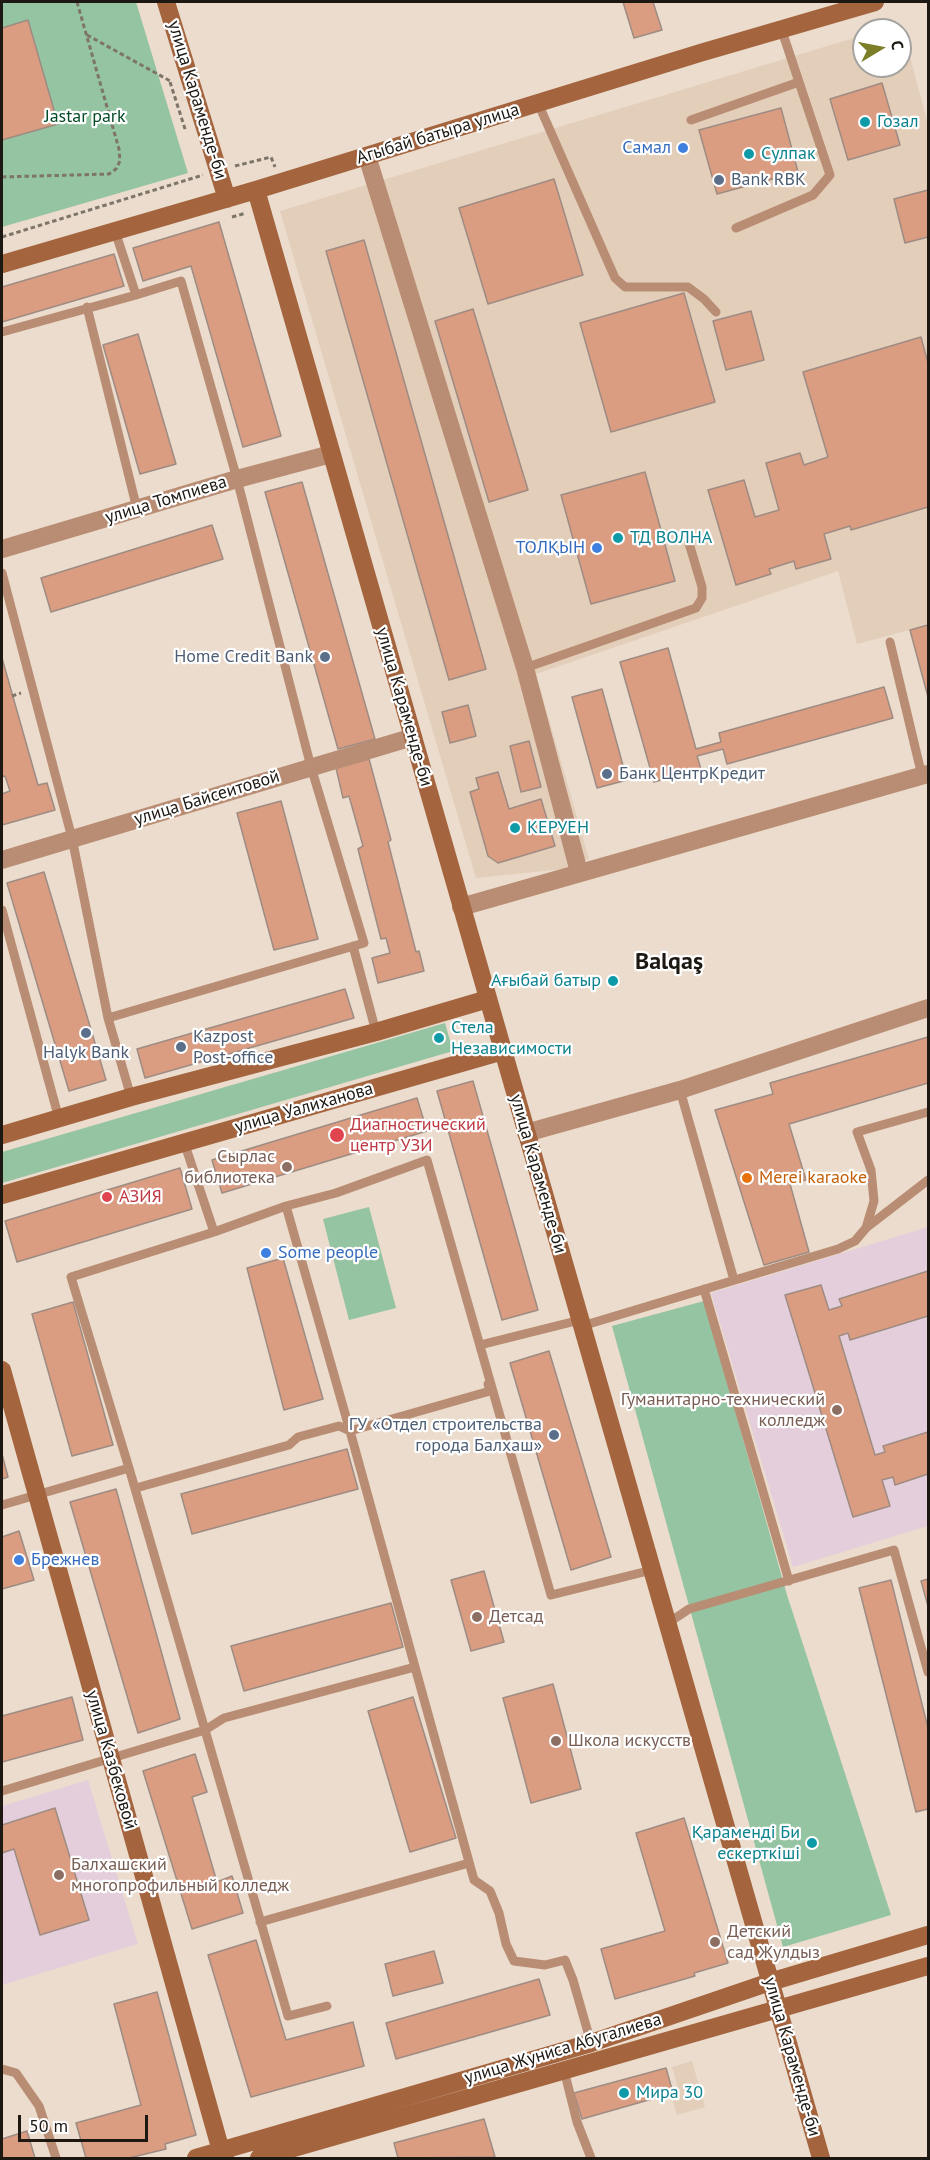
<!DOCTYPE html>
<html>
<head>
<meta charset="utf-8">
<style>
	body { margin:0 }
	#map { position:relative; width:930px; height:2160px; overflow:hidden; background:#ebdccd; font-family:"PT Sans",sans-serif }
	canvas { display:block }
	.frame { position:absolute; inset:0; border:3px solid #1d1812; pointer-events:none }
	.north { position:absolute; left:852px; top:18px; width:60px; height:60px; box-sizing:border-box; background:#fff; border:2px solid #a5a3a0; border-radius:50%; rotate:80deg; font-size:16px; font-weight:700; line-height:24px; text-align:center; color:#1d1812 }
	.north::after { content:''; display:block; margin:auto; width:21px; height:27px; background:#7d7f28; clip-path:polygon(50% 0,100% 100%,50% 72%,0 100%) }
	.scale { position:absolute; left:18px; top:2115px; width:130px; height:27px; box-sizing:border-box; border:3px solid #1d1812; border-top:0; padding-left:8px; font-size:18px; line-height:21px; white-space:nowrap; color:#1d1812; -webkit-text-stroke:4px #fff; paint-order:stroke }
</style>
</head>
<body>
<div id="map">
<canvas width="930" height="2160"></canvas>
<div class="frame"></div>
<div class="north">С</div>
<div class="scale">50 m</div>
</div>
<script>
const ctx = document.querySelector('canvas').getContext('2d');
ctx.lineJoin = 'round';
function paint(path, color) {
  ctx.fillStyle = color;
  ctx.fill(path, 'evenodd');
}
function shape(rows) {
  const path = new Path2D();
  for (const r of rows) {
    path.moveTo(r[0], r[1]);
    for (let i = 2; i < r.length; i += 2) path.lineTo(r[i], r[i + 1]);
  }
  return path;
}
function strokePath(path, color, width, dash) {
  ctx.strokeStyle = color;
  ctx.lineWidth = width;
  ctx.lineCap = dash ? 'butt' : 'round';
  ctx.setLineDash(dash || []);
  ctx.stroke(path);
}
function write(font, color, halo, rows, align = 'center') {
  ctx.font = font + ' "PT Sans",sans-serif';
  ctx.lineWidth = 4.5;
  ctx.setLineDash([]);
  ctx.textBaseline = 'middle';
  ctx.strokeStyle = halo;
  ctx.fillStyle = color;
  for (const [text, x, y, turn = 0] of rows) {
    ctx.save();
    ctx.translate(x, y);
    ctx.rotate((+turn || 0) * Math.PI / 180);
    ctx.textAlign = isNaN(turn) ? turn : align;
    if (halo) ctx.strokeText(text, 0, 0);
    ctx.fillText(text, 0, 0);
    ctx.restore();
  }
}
const built = shape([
	[901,24,928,124,928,625,857,644,838,571,536,674,589,859,563,869,476,878,280,211,864,35,864,66,900,66,900,30,881,30],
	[692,2061,705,2107,677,2115,672,2097,680,2095,672,2067]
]);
const education = shape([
	[928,1227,928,1526,793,1567,711,1293],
	[88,1780,138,1944,2,1985,2,1806]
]);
const green = shape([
	[2,2,136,2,188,173,2,227],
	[445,1023,453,1051,2,1183,2,1152],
	[369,1207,396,1308,349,1320,323,1219],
	[704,1301,787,1595,891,1915,783,1947,612,1326]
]);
const building = shape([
	[623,2,653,2,662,30,634,38,623,2],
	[28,20,58,124,2,140,2,28,28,20],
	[882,83,900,145,848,160,830,99,882,83],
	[781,108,798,172,717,194,699,130,781,108],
	[554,179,583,275,488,304,459,208,554,179],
	[928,190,928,237,905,243,894,199,928,190],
	[219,222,281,436,243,447,191,266,143,281,133,248,219,222],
	[364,240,486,669,449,680,326,251,364,240],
	[114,254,124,286,2,322,2,287,114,254],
	[684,293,715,402,611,432,580,323,684,293],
	[473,309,528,490,489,502,435,321,473,309],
	[751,311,764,360,726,370,713,321,751,311],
	[138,334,176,464,140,474,103,345,138,334],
	[921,337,928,363,928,507,851,530,850,526,824,534,831,559,796,569,794,561,769,569,771,574,736,585,708,490,744,480,755,517,779,510,766,463,800,453,804,465,828,457,803,372,921,337],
	[645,472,675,581,591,604,561,495,645,472],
	[302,482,375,739,338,749,265,492,302,482],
	[212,525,223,559,51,612,41,578,212,525],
	[928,625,928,697,910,630,928,625],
	[668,648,696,749,721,742,719,733,884,687,893,718,727,764,723,749,697,756,701,769,654,782,620,662,668,648],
	[2,658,38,785,47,783,55,810,2,825,2,794,10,791,5,776,2,777,2,658],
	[602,689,627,780,597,788,572,697,602,689],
	[468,705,476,736,450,743,442,712,468,705],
	[529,741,541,787,521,792,510,746,529,741],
	[369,759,391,840,388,842,416,952,419,951,424,971,378,983,372,958,390,953,386,938,381,939,358,849,363,846,349,796,343,798,336,768,369,759],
	[498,772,509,809,541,799,555,846,498,863,488,856,470,792,479,789,476,778,498,772],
	[281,801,318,939,274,950,237,813,281,801],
	[44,872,106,1080,69,1091,7,883,44,872],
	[345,989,354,1018,145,1078,137,1049,345,989],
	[928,1037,928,1083,789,1124,806,1180,790,1184,809,1252,764,1265,715,1110,773,1094,770,1083,928,1037],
	[473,1081,538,1310,502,1320,437,1091,473,1081],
	[417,1098,427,1131,222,1193,212,1160,417,1098],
	[180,1168,192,1209,17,1262,5,1221,180,1168],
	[283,1258,323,1399,284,1410,247,1268,283,1258],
	[928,1271,928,1316,850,1340,848,1333,839,1336,875,1455,885,1452,883,1446,928,1432,928,1474,895,1485,893,1477,882,1480,890,1506,853,1517,785,1295,821,1285,829,1310,842,1306,839,1299,928,1271],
	[73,1302,113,1445,72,1456,32,1314,73,1302],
	[549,1351,611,1557,571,1570,510,1363,549,1351],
	[347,1449,358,1489,192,1534,181,1494,347,1449],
	[2,1454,8,1477,2,1479,2,1454],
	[116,1489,180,1719,138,1733,70,1502,116,1489],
	[19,1531,34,1580,2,1589,2,1537,19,1531],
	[484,1571,504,1642,471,1651,451,1580,484,1571],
	[928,1579,928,1606,921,1581,928,1579],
	[891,1580,928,1728,928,1809,916,1812,859,1588,891,1580],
	[391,1603,403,1647,244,1691,231,1646,391,1603],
	[553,1684,581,1789,531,1803,503,1698,553,1684],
	[72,1697,83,1740,2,1762,2,1716,72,1697],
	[413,1697,456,1838,410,1852,368,1711,413,1697],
	[195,1754,207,1792,192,1797,217,1882,232,1876,243,1913,192,1929,143,1771,195,1754],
	[55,1808,89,1920,40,1935,14,1849,2,1853,2,1825,55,1808],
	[684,1818,728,1963,694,1973,695,1976,615,1999,601,1949,665,1931,636,1833,684,1818],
	[256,1940,286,2040,353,2022,364,2066,251,2097,208,1955,256,1940],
	[434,1951,443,1983,393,1996,385,1964,434,1951],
	[539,1979,550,2015,396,2059,386,2023,539,1979],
	[157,1992,196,2135,165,2144,166,2149,129,2158,86,2158,76,2123,141,2105,114,2004,157,1992],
	[666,2068,673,2093,582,2119,574,2093,666,2068],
	[484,2119,495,2157,398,2158,394,2143,484,2119],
	[27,2131,35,2158,2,2158,2,2139,27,2131]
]);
const path = shape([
	[87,35,172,82],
	[170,82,186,132],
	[235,166,271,157,275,167],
	[2,177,109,174,116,169,120,161,119,149,77,2],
	[232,217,246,213],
	[2,237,203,175],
	[12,696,21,693]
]);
const lane = shape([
	[538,103,615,278,625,287,688,287,704,299,716,312],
	[691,120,799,82],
	[736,228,813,195,830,175,781,28],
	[87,307,137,509],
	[2,332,136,295],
	[2,573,72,838,108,1018,364,943,311,767,237,479,181,281,136,295,115,231],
	[890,642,922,776],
	[525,668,696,608,702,598,702,587,686,533],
	[2,910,59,1119],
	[353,946,376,1032],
	[108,1018,131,1097],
	[680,1090,734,1280],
	[184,1142,214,1232],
	[286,1206,350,1431,415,1667],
	[866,1228,928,1180],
	[704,1289,789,1581],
	[582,1326,838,1249,855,1241,866,1228,874,1201,871,1170,857,1132,928,1112],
	[481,1350,480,1345,580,1320],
	[136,1488,289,1445,298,1437,339,1426,350,1431,490,1391,488,1384],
	[2,1505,129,1468,71,1277,214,1232,286,1206,336,1193,427,1160,551,1595,652,1570],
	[668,1623,689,1609,894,1550,928,1672],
	[2,1791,205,1730,129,1468],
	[260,1922,469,1863],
	[327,2006,288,2016,205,1730,224,1718,415,1667,474,1880,490,1891,499,1913,506,1944,514,1961,545,1965,565,1960,573,1980,591,2043],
	[2,2069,16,2073,39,2106,56,2158],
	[564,2070,577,2122,591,2158]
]);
const street = shape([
	[367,156,525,668,579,872],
	[2,549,237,479,331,454],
	[2,860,413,737],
	[461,907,928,774],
	[526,1133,680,1090,928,1008]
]);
const secondary = shape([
	[166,2,227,199],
	[256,190,821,2158],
	[2,264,256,190,700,53,875,2],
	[2,1135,131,1097,376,1032,488,999],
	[2,1195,503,1051],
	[2,1370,221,2151,225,2158],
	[196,2158,591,2043,770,1982,928,1935],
	[259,2158,928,1966]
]);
const markers = [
	[865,122,6,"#0f9aa8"],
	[683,148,6,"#3f7fe0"],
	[749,154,6,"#0f9aa8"],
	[719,180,6,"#5c6f8a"],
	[618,538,6,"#0f9aa8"],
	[597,548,6,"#3f7fe0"],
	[325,657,6,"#5c6f8a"],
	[607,774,6,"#5c6f8a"],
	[515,828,6,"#0f9aa8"],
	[613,981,6,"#0f9aa8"],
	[86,1033,6,"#5c6f8a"],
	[439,1038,6,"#0f9aa8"],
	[181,1047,6,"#5c6f8a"],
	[337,1135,8,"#e0444e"],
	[287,1167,6,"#8d6e63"],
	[747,1178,6,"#e8710a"],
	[107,1197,6,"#e0444e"],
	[266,1253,6,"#3f7fe0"],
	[837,1410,6,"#8d6e63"],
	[554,1435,6,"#5c6f8a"],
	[19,1560,6,"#3f7fe0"],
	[477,1617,6,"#8d6e63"],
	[556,1741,6,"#8d6e63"],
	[812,1843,6,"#0f9aa8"],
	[59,1875,6,"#8d6e63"],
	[715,1942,6,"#8d6e63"],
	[624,2093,6,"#0f9aa8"]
];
const streetNames = [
	["улица Караменде-би",197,100,73],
	["Агыбай батыра улица",438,134,-17],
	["улица Томпиева",166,500,-17],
	["улица Караменде-би",404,707,74],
	["улица Байсеитовой",207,798,-17],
	["улица Уалиханова",304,1108,-16],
	["улица Караменде-би",538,1174,74],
	["улица Казбековой",111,1760,74],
	["улица Жуниса Абугалиева",563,2049,-17],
	["улица Караменде-би",792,2057,74]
];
const parkNames = [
	["Jastar park",85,117]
];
const cultureNames = [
	["Гозал",877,122],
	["Сулпак",761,154],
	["ТД ВОЛНА",630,538],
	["КЕРУЕН",527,828],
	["Ағыбай батыр",601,981,"right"],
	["Стела",451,1028],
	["Независимости",451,1049],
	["Қараменді Би",800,1833,"right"],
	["ескерткіші",800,1854,"right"],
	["Мира 30",636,2093]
];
const shopNames = [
	["Самал",671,148],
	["ТОЛҚЫН",585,548],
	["Some people",278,1253,"left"],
	["Брежнев",31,1560,"left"]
];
const serviceNames = [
	["Bank RBK",731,180],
	["Home Credit Bank",313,657,"right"],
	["Банк ЦентрКредит",619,774],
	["Kazpost",193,1037],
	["Post-office",193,1058],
	["Halyk Bank",86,1053,"center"],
	["ГУ «Отдел строительства",542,1425,"right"],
	["города Балхаш»",542,1446,"right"]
];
const healthNames = [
	["Диагностический",350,1125],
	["центр УЗИ",350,1146],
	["АЗИЯ",119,1197]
];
const educationNames = [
	["Сырлас",275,1157,"right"],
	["библиотека",275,1178,"right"],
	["Гуманитарно-технический",825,1400,"right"],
	["колледж",825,1421,"right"],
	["Детсад",489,1617],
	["Школа искусств",568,1741],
	["Балхашский",71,1865],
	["многопрофильный колледж",71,1886],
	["Детский",727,1932],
	["сад Жулдыз",727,1953]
];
const foodNames = [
	["Merei karaoke",759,1178]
];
const districtNames = [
	["Balqaş",669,962]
];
paint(built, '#e3ceba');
paint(education, '#e4cedb');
paint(green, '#94c4a1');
paint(building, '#db9d82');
strokePath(building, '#9e8b82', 1.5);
strokePath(path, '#7e756a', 3, [4.5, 3]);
strokePath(lane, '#b98d74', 9);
strokePath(street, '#b98d74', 18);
strokePath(secondary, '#a3643e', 18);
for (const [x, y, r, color] of markers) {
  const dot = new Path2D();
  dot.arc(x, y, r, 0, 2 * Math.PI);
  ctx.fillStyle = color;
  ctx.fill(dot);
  strokePath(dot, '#fff', 2);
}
write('18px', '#1d1812', '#fff', streetNames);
write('18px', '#044a25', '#fff', parkNames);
write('18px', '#0d838f', '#fff', cultureNames, 'left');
write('18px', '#366cbe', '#fff', shopNames, 'right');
write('18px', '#4e5e75', '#fff', serviceNames, 'left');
write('18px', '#be3a42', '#fff', healthNames, 'left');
write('18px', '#785e54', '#fff', educationNames, 'left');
write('18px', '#c56008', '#fff', foodNames, 'left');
write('bold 24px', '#1d1812', '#fff', districtNames);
</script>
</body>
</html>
